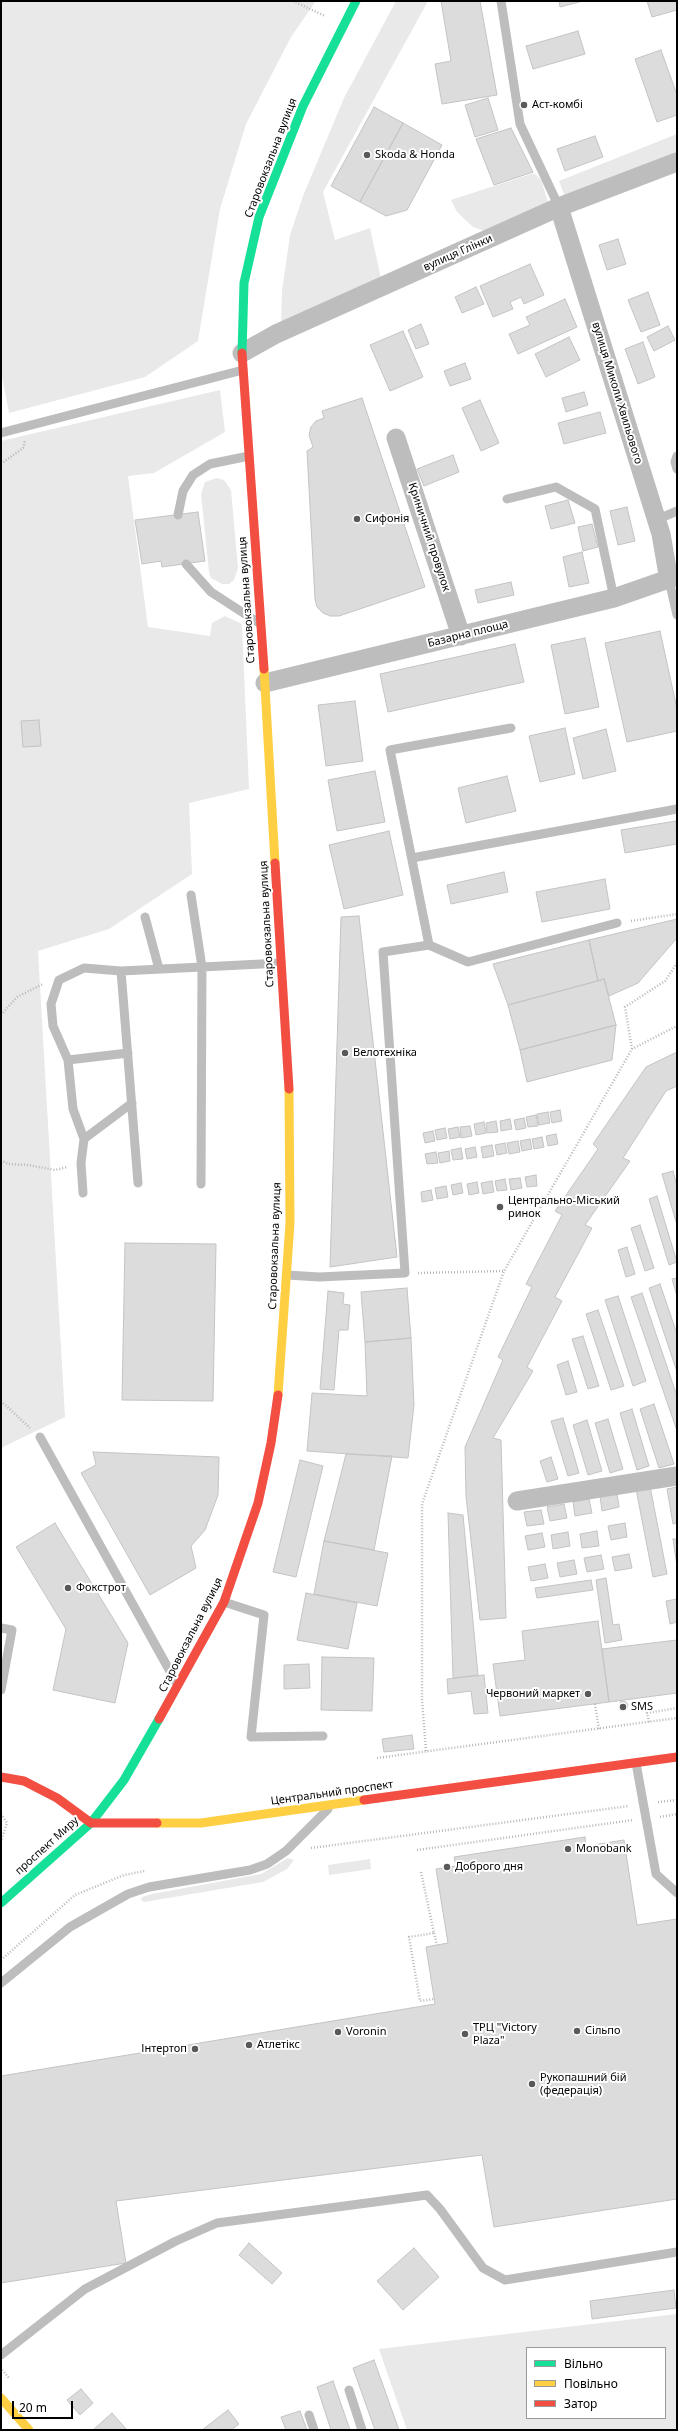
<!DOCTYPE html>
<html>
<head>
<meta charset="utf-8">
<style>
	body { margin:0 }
	#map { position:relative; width:678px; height:2431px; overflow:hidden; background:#fff; font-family:"Noto Sans",sans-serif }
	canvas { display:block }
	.frame { position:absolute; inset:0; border:2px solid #000; pointer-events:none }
	.legend { position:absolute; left:526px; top:2347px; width:140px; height:72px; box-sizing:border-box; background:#fff; border:1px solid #999; margin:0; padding:5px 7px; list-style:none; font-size:12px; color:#000 }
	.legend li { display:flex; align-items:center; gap:8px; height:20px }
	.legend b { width:20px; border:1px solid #999 }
	.scale { position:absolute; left:12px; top:2401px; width:61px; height:18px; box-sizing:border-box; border:2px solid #000; border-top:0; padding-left:5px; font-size:12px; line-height:14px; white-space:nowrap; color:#000; -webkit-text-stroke:3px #fff; paint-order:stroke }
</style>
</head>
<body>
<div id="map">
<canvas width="678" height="2431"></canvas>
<div class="frame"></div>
<ul class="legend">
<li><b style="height:5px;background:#16e098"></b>Вільно</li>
<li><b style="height:5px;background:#ffcf43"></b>Повільно</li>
<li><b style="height:5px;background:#f24e42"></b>Затор</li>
</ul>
<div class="scale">20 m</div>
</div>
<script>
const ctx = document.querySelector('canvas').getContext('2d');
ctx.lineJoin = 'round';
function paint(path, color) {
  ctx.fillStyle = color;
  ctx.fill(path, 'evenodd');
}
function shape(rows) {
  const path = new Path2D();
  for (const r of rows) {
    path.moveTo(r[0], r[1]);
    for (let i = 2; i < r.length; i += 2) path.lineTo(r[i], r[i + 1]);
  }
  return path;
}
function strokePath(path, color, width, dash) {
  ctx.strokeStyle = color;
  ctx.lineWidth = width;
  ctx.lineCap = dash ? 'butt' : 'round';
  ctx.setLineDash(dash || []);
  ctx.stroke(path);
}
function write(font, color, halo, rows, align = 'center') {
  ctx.font = font + ' "Noto Sans",sans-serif';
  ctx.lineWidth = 4;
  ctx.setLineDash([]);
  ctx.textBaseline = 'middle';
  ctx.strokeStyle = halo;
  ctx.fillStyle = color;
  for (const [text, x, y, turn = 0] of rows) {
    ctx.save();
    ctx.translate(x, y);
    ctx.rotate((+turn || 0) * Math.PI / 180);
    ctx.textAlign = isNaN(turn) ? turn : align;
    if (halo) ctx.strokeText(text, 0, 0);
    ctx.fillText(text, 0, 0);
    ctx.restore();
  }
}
const green = shape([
	[1,1,316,1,291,37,246,124,220,209,198,341,145,377,9,413,1,371],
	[396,1,428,1,323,192,335,240,370,228,382,283,281,328,282,291,290,235,303,196,344,98],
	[677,134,677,154,566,200,559,181],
	[534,173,541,180,550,208,493,234,473,227,457,212,451,200],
	[220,390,225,432,154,473,128,476,148,627,210,636,212,623,225,616,242,624,249,789,189,803,192,874,109,929,38,951,65,1417,1,1448,1,441],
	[217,478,224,480,231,490,238,568,234,580,229,584,222,584,211,578,209,572,201,494,205,482],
	[288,1858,294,1860,287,1869,263,1882,144,1902,141,1900,142,1897,152,1894,261,1874],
	[370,1859,371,1869,329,1875,328,1865],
	[677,2314,677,2430,407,2430,379,2349],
	[527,2348,665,2348,665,2418,527,2418]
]);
const building = shape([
	[441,1,480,1,497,95,442,104,435,64,451,61,441,1],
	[559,1,583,1,560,7,559,1],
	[647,1,677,1,677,10,652,17,647,1],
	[578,31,585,54,533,69,526,46,578,31],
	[661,50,677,95,677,115,657,122,635,59,661,50],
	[488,98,498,130,475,137,465,105,488,98],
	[374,107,403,123,360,202,331,186,374,107],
	[403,123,442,145,407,210,386,216,360,202,403,123],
	[511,128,533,172,494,185,476,139,511,128],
	[595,136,603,157,565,171,557,149,595,136],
	[618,239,626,264,607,270,599,245,618,239],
	[530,264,544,295,524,304,521,297,510,302,513,309,493,317,480,286,530,264],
	[476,287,484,304,462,313,455,297,476,287],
	[648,292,660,325,641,332,628,300,648,292],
	[565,299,577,327,518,354,509,334,530,325,526,317,565,299],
	[421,324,429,344,416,349,408,330,421,324],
	[668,326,675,340,654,351,647,337,668,326],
	[403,331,423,377,390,391,370,345,403,331],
	[569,337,580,360,546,377,535,354,569,337],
	[643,342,655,377,638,384,625,349,643,342],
	[465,363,471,379,450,386,444,371,465,363],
	[584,392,588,405,566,412,562,398,584,392],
	[362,398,425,587,339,616,330,616,323,613,317,607,315,599,307,451,313,447,309,435,311,427,316,421,324,418,322,411,362,398],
	[480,400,499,443,481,451,462,408,480,400],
	[600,412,606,433,564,444,558,423,600,412],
	[453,455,459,472,424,486,417,469,453,455],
	[568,500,575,523,551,529,545,506,568,500],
	[627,507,635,541,618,545,610,511,627,507],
	[198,512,205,561,162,567,161,561,142,564,135,520,198,512],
	[592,524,598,547,583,551,578,527,592,524],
	[582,552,589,583,569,587,563,557,582,552],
	[511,582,514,595,478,603,475,590,511,582],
	[660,631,677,709,677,731,627,742,605,643,660,631],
	[585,638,599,707,565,714,551,645,585,638],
	[515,644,524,682,388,712,380,674,515,644],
	[355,701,363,761,326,766,318,705,355,701],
	[39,720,41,746,23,747,21,721,39,720],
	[565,728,575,774,540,782,529,736,565,728],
	[606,729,616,771,583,779,573,738,606,729],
	[375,771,385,822,337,831,328,780,375,771],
	[507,776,516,811,466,823,458,788,507,776],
	[676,821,677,844,625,853,621,830,676,821],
	[389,831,403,895,344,909,329,845,389,831],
	[504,872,508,892,451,904,447,885,504,872],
	[605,879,610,909,542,922,536,892,605,879],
	[359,916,397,1257,330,1267,341,917,359,916],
	[677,919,677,938,638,983,609,996,604,979,598,981,589,940,677,919],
	[589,940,598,981,508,1005,493,964,589,940],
	[604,979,616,1025,520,1050,508,1005,604,979],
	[616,1025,612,1060,527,1082,520,1050,616,1025],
	[677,1052,677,1086,666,1091,623,1158,630,1161,585,1225,592,1228,555,1297,562,1301,527,1367,533,1371,493,1438,501,1440,506,1618,480,1620,466,1496,465,1447,503,1360,498,1357,532,1287,526,1284,562,1215,555,1211,598,1149,593,1144,646,1067,677,1052],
	[560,1110,562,1121,552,1123,550,1112,560,1110],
	[548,1112,550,1123,539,1125,537,1114,548,1112],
	[536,1115,538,1126,528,1127,526,1117,536,1115],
	[524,1118,526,1128,516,1130,514,1120,524,1118],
	[510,1119,512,1129,501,1131,500,1121,510,1119],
	[496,1121,498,1132,487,1133,486,1123,496,1121],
	[484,1122,486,1133,476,1135,474,1124,484,1122],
	[470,1126,472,1136,461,1138,460,1127,470,1126],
	[458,1127,460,1137,450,1139,448,1129,458,1127],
	[445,1128,447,1138,437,1140,435,1130,445,1128],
	[433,1131,435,1141,425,1143,423,1133,433,1131],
	[556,1134,558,1144,548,1146,546,1136,556,1134],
	[542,1137,544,1147,534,1149,532,1139,542,1137],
	[530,1139,532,1149,522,1151,520,1141,530,1139],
	[518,1141,520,1152,509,1154,507,1143,518,1141],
	[505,1143,507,1153,497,1155,495,1145,505,1143],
	[492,1145,494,1156,483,1158,481,1147,492,1145],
	[475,1147,477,1157,467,1159,465,1149,475,1147],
	[461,1148,463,1159,453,1160,451,1150,461,1148],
	[449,1151,450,1161,440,1163,438,1153,449,1151],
	[436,1152,438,1163,427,1164,425,1154,436,1152],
	[673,1171,677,1186,677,1225,662,1174,673,1171],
	[536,1175,537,1186,527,1187,525,1177,536,1175],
	[520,1178,522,1188,511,1190,509,1179,520,1178],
	[505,1179,507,1190,497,1191,495,1181,505,1179],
	[492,1181,494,1192,483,1194,481,1183,492,1181],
	[477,1182,479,1193,469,1195,467,1184,477,1182],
	[461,1183,463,1193,453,1195,451,1185,461,1183],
	[446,1186,448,1197,437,1199,435,1188,446,1186],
	[431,1190,433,1200,422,1202,421,1192,431,1190],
	[657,1196,677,1262,669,1265,649,1199,657,1196],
	[640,1225,654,1268,645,1271,631,1228,640,1225],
	[125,1243,216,1244,213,1401,122,1400,125,1243],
	[627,1247,635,1274,626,1277,618,1250,627,1247],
	[677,1278,677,1296,672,1279,677,1278],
	[660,1284,677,1334,677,1372,649,1288,660,1284],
	[407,1288,411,1338,365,1342,361,1292,407,1288],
	[328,1291,344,1293,343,1304,350,1305,348,1330,339,1330,334,1390,320,1389,328,1291],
	[642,1293,677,1396,677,1431,631,1297,642,1293],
	[618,1296,646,1381,633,1386,605,1300,618,1296],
	[598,1310,624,1386,611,1390,586,1314,598,1310],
	[583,1336,599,1386,588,1389,572,1339,583,1336],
	[411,1338,414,1405,408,1458,307,1451,312,1393,367,1396,365,1342,411,1338],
	[568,1361,577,1392,566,1395,557,1365,568,1361],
	[654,1404,674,1464,659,1468,640,1409,654,1404],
	[632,1409,649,1466,637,1470,620,1413,632,1409],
	[563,1418,579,1473,568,1476,551,1421,563,1418],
	[608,1419,623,1469,610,1473,595,1423,608,1419],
	[587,1420,602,1471,588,1475,573,1425,587,1420],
	[93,1452,219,1457,218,1495,205,1530,191,1546,196,1568,150,1595,81,1473,96,1465,93,1452],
	[346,1454,392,1456,374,1550,324,1541,346,1454],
	[551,1457,558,1479,547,1482,540,1461,551,1457],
	[300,1460,323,1466,296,1577,273,1572,300,1460],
	[650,1486,667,1574,653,1577,636,1489,650,1486],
	[677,1487,677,1523,673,1524,667,1489,677,1487],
	[617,1493,619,1507,602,1511,600,1496,617,1493],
	[589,1499,592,1513,575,1516,573,1502,589,1499],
	[564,1504,567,1518,550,1521,547,1507,564,1504],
	[541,1510,544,1524,527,1526,524,1512,541,1510],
	[448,1513,463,1515,478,1675,453,1678,448,1513],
	[55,1523,128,1643,115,1703,53,1690,66,1629,16,1547,55,1523],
	[625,1523,627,1537,611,1540,608,1526,625,1523],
	[597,1531,599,1546,582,1548,580,1534,597,1531],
	[568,1532,570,1546,553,1549,551,1535,568,1532],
	[542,1533,545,1547,528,1550,525,1536,542,1533],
	[673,1539,677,1539,677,1566,673,1539],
	[324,1541,388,1553,377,1606,314,1594,324,1541],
	[629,1554,632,1568,615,1571,612,1557,629,1554],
	[601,1555,604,1569,587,1572,584,1558,601,1555],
	[574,1560,577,1574,560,1577,557,1563,574,1560],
	[545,1564,548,1578,531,1581,528,1567,545,1564],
	[606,1578,613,1625,619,1624,622,1640,605,1643,596,1580,606,1578],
	[591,1580,593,1590,537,1598,535,1588,591,1580],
	[306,1593,357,1603,348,1649,297,1640,306,1593],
	[677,1599,677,1622,670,1624,666,1601,677,1599],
	[598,1621,609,1702,500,1716,493,1664,525,1660,522,1631,598,1621],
	[677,1640,677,1693,609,1702,602,1649,677,1640],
	[322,1657,374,1658,372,1711,321,1710,322,1657],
	[309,1664,310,1688,284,1689,284,1665,309,1664],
	[484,1675,488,1713,474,1714,471,1691,448,1694,447,1679,484,1675],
	[621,1701,626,1702,628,1705,627,1709,623,1711,619,1708,621,1701],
	[412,1735,414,1749,384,1752,382,1739,412,1735],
	[585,1837,586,1846,624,1840,637,1925,677,1919,677,2199,494,2227,482,2155,116,2201,126,2263,1,2283,1,2076,435,2004,426,1947,448,1943,436,1869,456,1866,454,1857,585,1837],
	[249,2243,282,2273,272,2284,239,2255,249,2243],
	[414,2248,439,2277,403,2310,377,2281,414,2248],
	[674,2290,676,2308,592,2319,590,2301,674,2290],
	[374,2360,399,2430,375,2430,353,2368,374,2360],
	[333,2381,350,2430,331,2430,317,2387,333,2381],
	[81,2389,93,2403,80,2415,67,2400,81,2389],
	[228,2410,239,2424,231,2430,202,2430,228,2410],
	[300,2411,307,2430,286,2430,281,2417,300,2411],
	[112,2413,127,2430,93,2430,112,2413]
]);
const path = shape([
	[293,1,325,16],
	[1,464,23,448,25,441],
	[631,921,677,914],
	[1,1015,17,997,43,984],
	[632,1049,625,1007,665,981,677,963],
	[1,1160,8,1164,28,1165,55,1170,67,1167],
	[418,1273,504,1271],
	[1,1401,30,1428],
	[595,1704,599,1729],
	[649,1722,647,1713,677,1708],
	[426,1751,422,1699,422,1504,504,1271,632,1049,677,1026],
	[377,1758,677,1718],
	[658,1802,677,1800],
	[1,1814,7,1823,1,1841],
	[660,1817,677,1814],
	[311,1848,629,1806],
	[417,1850,633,1820],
	[421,1872,434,1933,409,1937,420,2001,434,1999],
	[434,1933,437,1945],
	[1,1960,75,1895,124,1875,145,1871],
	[2,2370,9,2378]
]);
const lane = shape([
	[501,1,520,124,559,207],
	[1,433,243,370],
	[677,456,675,462,677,469],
	[507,499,556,487,595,509,614,598],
	[178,515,183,491,193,475,210,464,249,456],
	[656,520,677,511],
	[186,564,211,592,259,623],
	[669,580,677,615],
	[412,858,677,809],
	[145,917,159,969],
	[429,945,468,962,617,923],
	[68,1060,128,1053],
	[84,1139,73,1109,68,1060,53,1026,51,1004,59,980,84,968,121,971],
	[138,1183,121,971,202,967,191,895],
	[201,1184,202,967,281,963],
	[83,1193,81,1163,84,1139,132,1103],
	[287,1275,319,1277,405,1273,383,952,429,945,390,750,511,728],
	[40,1437,177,1684],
	[224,1602,264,1615,251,1737,323,1736],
	[1,1628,12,1630,1,1690],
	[636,1763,656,1874,677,1893],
	[1,1983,70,1927,128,1894,149,1887,250,1870,267,1864,286,1851,328,1809],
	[1,2355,85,2289,176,2241,217,2223,427,2195,440,2209,483,2268,505,2280,677,2252],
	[349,2390,362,2430],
	[309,2415,314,2430]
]);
const street = shape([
	[559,207,661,534,669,580],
	[242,353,276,334,559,207,677,162],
	[396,438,461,636],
	[265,683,614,598,677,576],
	[517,1501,677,1476]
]);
const fast = shape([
	[242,353,244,283,259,217,303,106,356,1],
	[1,1903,91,1823,124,1780,159,1719]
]);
const slow = shape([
	[264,669,275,863],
	[278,1395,290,1223,289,1089],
	[157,1823,201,1823,364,1800],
	[1,2398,29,2430]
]);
const jam = shape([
	[242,353,264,669],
	[275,863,289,1089],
	[159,1719,224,1602,258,1503,271,1443,278,1395],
	[1,1777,24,1781,57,1798,91,1823,157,1823],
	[364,1800,677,1757]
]);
const markers = [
	[524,105,4,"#595959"],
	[367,155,4,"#595959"],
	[357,519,4,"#595959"],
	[345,1053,4,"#595959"],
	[500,1207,4,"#595959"],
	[68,1588,4,"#595959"],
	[588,1694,4,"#595959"],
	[623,1707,4,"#595959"],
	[568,1849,4,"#595959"],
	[447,1867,4,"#595959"],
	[577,2031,4,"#595959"],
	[338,2032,4,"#595959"],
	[465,2034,4,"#595959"],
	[249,2045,4,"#595959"],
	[195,2049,4,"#595959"],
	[532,2084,4,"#595959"]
];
const poiNames = [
	["Аст-комбі",532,105],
	["Skoda & Honda",375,155],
	["Сифонія",365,519],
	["Велотехніка",353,1053],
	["Центрально-Міський",508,1201],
	["ринок",508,1214],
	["Фокстрот",76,1588],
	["Червоний маркет",580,1694,"right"],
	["SMS",631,1707],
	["Monobank",576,1849],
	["Доброго дня",455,1867],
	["ТРЦ \"Victory",473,2028],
	["Plaza\"",473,2041],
	["Сільпо",585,2031],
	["Voronin",346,2032],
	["Атлетікс",257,2045],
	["Інтертоп",187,2049,"right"],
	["Рукопашний бій",540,2078],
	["(федерація)",540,2091]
];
const streetNames = [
	["Старовокзальна вулиця",271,158,-69],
	["вулиця Глінки",458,253,-24],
	["вулиця Миколи Хвильового",617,393,73],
	["Криничний провулок",429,537,72],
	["Старовокзальна вулиця",247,600,-94],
	["Базарна площа",468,634,-14],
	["Старовокзальна вулиця",267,924,-93],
	["Старовокзальна вулиця",275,1246,-88],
	["Старовокзальна вулиця",191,1635,-63],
	["Центральний проспект",332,1793,-8],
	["проспект Миру",47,1846,-42]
];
paint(green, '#e9e9e9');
paint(building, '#dcdcdc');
strokePath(building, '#c4c4c4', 1);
strokePath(path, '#b8b8b8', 2.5, [1, 2]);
strokePath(lane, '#bdbdbd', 9);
strokePath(street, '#bdbdbd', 19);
strokePath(fast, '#16e098', 9);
strokePath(slow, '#ffcf43', 9);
strokePath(jam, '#f24e42', 9);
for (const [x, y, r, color] of markers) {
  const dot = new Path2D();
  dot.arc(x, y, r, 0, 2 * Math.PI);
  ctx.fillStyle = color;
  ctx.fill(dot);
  strokePath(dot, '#fff', 1.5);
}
write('11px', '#000', '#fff', poiNames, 'left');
write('11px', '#000', '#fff', streetNames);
</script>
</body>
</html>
